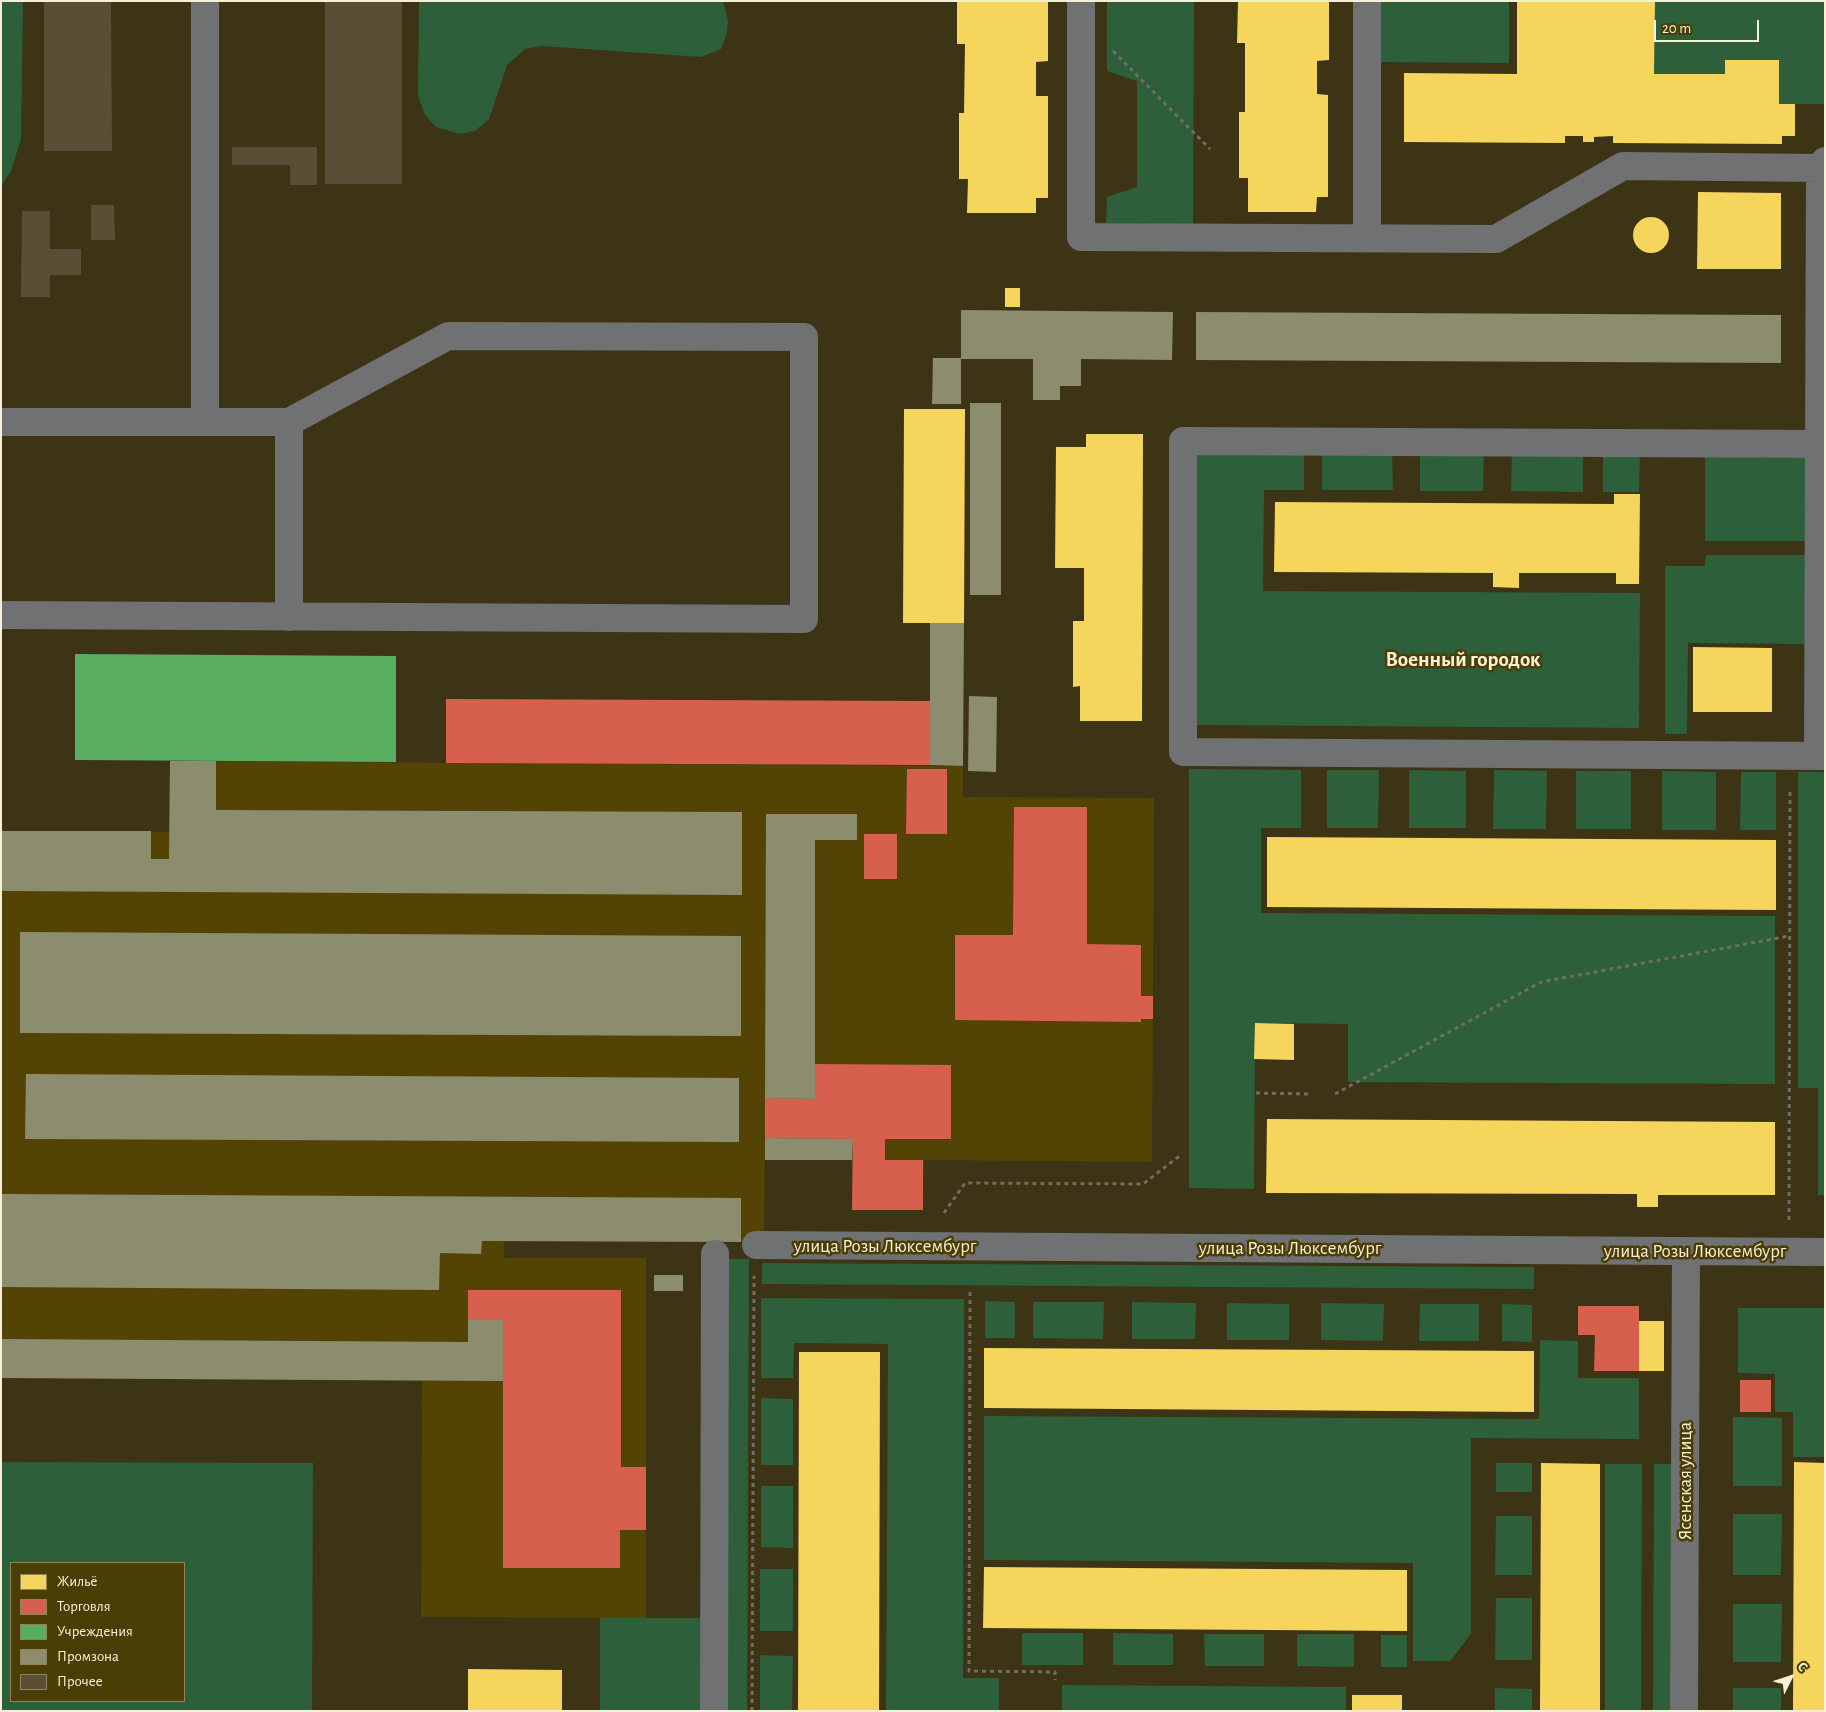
<!DOCTYPE html>
<html>
<head>
<meta charset="utf-8">
<style>
	body { margin:0 }
	#map { position:relative; width:1826px; height:1712px; overflow:hidden; background:#3c3415; font-family:"Alegreya Sans",sans-serif }
	canvas { display:block }
	.frame { position:absolute; inset:0; border:2px solid #f8f0d6; pointer-events:none }
	.legend { position:absolute; left:10px; top:1562px; width:175px; height:140px; box-sizing:border-box; background:#4b3d06; border:1px solid #908559; margin:0; padding:6px 9px; list-style:none; font-size:15px; color:#f8f0d6 }
	.legend li { display:flex; align-items:center; gap:10px; height:25px }
	.legend b { width:25px; border:1px solid #908559 }
	.north { position:absolute; left:1766px; top:1652px; width:50px; height:50px; -webkit-text-stroke:4px #4b3d06; paint-order:stroke; rotate:49deg; font-size:14px; font-weight:700; line-height:20px; text-align:center; color:#f8f0d6 }
	.north::after { content:''; display:block; margin:auto; width:18px; height:22px; background:#f8f0d6; clip-path:polygon(50% 0,100% 100%,50% 72%,0 100%) }
	.scale { position:absolute; left:1654px; top:20px; width:105px; height:22px; box-sizing:border-box; border:2px solid #f8f0d6; border-top:0; padding-left:6px; font-size:15px; line-height:18px; white-space:nowrap; color:#f8f0d6; -webkit-text-stroke:4px #4b3d06; paint-order:stroke }
</style>
</head>
<body>
<div id="map">
<canvas width="1826" height="1712"></canvas>
<div class="frame"></div>
<ul class="legend">
<li><b style="height:14px;background:#f6d55c"></b>Жильё</li>
<li><b style="height:14px;background:#d6604d"></b>Торговля</li>
<li><b style="height:14px;background:#5aae61"></b>Учреждения</li>
<li><b style="height:14px;background:#8c8c6e"></b>Промзона</li>
<li><b style="height:14px;background:#594f37"></b>Прочее</li>
</ul>
<div class="north">С</div>
<div class="scale">20 m</div>
</div>
<script>
const ctx = document.querySelector('canvas').getContext('2d');
ctx.lineJoin = 'round';
function paint(path, color) {
  ctx.fillStyle = color;
  ctx.fill(path, 'evenodd');
}
function shape(rows) {
  const path = new Path2D();
  for (const r of rows) {
    if (r.length === 3) {
      path.moveTo(r[0] + r[2], r[1]);
      path.arc(r[0], r[1], r[2], 0, 2 * Math.PI);
      continue;
    }
    path.moveTo(r[0], r[1]);
    for (let i = 2; i < r.length; i += 2) path.lineTo(r[i], r[i + 1]);
  }
  return path;
}
function strokePath(path, color, width, dash) {
  ctx.strokeStyle = color;
  ctx.lineWidth = width;
  ctx.lineCap = dash ? 'butt' : 'round';
  ctx.setLineDash(dash || []);
  ctx.stroke(path);
}
function write(font, color, halo, rows, align = 'center') {
  ctx.font = font + ' "Alegreya Sans",sans-serif';
  ctx.lineWidth = 5;
  ctx.setLineDash([]);
  ctx.textBaseline = 'middle';
  ctx.strokeStyle = halo;
  ctx.fillStyle = color;
  for (const [text, x, y, turn = 0] of rows) {
    ctx.save();
    ctx.translate(x, y);
    ctx.rotate((+turn || 0) * Math.PI / 180);
    ctx.textAlign = isNaN(turn) ? turn : align;
    if (halo) ctx.strokeText(text, 0, 0);
    ctx.fillText(text, 0, 0);
    ctx.restore();
  }
}
const built = shape([
	[170,761,963,766,963,797,1154,798,1152,1162,924,1160,923,1210,852,1210,852,1160,765,1160,764,1242,504,1241,504,1258,646,1258,646,1618,421,1617,422,1381,1,1378,1,831,169,832]
]);
const green = shape([
	[1,1,23,1,21,139,11,171,1,186],
	[419,1,723,1,728,21,727,33,721,49,701,57,541,46,525,49,507,65,489,119,475,131,460,134,436,127,425,115,418,96],
	[1107,1,1194,1,1193,224,1106,223,1107,197,1137,187,1137,81,1107,71],
	[1376,1,1509,1,1509,63,1376,62],
	[1655,1,1825,1,1825,104,1779,104,1779,60,1725,60,1725,74,1654,74],
	[1194,449,1304,449,1304,490,1264,490,1263,591,1640,593,1639,728,1193,725],
	[1322,450,1392,450,1393,490,1322,490],
	[1420,450,1484,450,1483,491,1420,491],
	[1512,450,1583,451,1583,492,1511,491],
	[1603,451,1640,451,1639,492,1603,492],
	[1705,457,1809,458,1809,541,1705,541],
	[1706,555,1809,555,1809,644,1688,643,1687,734,1665,734,1665,566,1705,566],
	[1189,769,1301,770,1301,828,1261,828,1261,913,1775,916,1775,1084,1348,1082,1348,1024,1255,1023,1254,1189,1189,1188],
	[1327,770,1379,770,1378,828,1327,828],
	[1409,770,1466,771,1466,828,1409,828],
	[1494,770,1547,771,1546,829,1493,829],
	[1576,771,1631,771,1631,829,1576,829],
	[1662,771,1716,772,1716,830,1662,830],
	[1741,772,1776,772,1776,830,1740,830],
	[1798,772,1825,772,1825,1195,1818,1195,1818,1088,1798,1088],
	[728,1259,749,1259,747,1711,726,1711],
	[762,1263,1534,1267,1534,1289,762,1284],
	[761,1298,964,1299,963,1678,999,1678,999,1711,886,1711,888,1344,794,1343,793,1378,761,1378],
	[985,1301,1015,1302,1015,1338,985,1338],
	[1033,1302,1104,1302,1103,1339,1033,1338],
	[1132,1302,1196,1303,1195,1339,1132,1339],
	[1227,1303,1289,1304,1289,1340,1227,1340],
	[1321,1303,1384,1304,1383,1341,1321,1340],
	[1420,1304,1479,1304,1479,1341,1419,1341],
	[1502,1304,1532,1305,1532,1342,1502,1341],
	[1738,1308,1825,1308,1825,1457,1793,1457,1793,1412,1775,1412,1775,1374,1738,1373],
	[1540,1340,1578,1341,1578,1378,1639,1378,1639,1439,1471,1438,1471,1634,1450,1661,1413,1661,1413,1563,984,1560,984,1416,1539,1419],
	[761,1398,793,1399,793,1465,761,1465],
	[1733,1417,1782,1418,1782,1486,1733,1486],
	[1,1462,313,1463,312,1711,1,1711],
	[11,1563,184,1563,184,1701,11,1701],
	[1496,1463,1532,1463,1532,1492,1496,1492],
	[1605,1464,1642,1464,1641,1711,1605,1711],
	[1654,1464,1674,1464,1673,1711,1653,1711],
	[761,1486,793,1486,793,1548,761,1547],
	[1733,1514,1782,1514,1781,1575,1733,1575],
	[1496,1516,1532,1516,1532,1575,1495,1575],
	[760,1569,793,1569,793,1631,760,1631],
	[1496,1598,1532,1598,1532,1660,1495,1660],
	[1733,1604,1782,1604,1781,1662,1733,1662],
	[600,1618,703,1618,702,1711,600,1711],
	[1022,1633,1083,1633,1083,1665,1022,1665],
	[1113,1633,1173,1634,1173,1665,1113,1665],
	[1204,1634,1264,1634,1264,1666,1205,1666],
	[1297,1634,1354,1634,1354,1667,1297,1666],
	[1381,1635,1407,1635,1407,1667,1381,1667],
	[760,1655,793,1656,792,1711,760,1711],
	[1062,1685,1346,1687,1346,1711,1062,1711],
	[1495,1688,1532,1689,1532,1711,1495,1711],
	[1733,1688,1781,1688,1781,1711,1733,1711]
]);
const homes = shape([
	[957,1,1048,1,1048,61,1036,62,1036,96,1048,96,1048,198,1036,198,1036,213,967,213,968,179,959,179,959,113,964,113,965,44,957,44],
	[1238,1,1329,1,1329,60,1317,61,1317,94,1328,95,1328,197,1317,197,1316,212,1248,212,1248,178,1239,178,1239,112,1245,112,1245,43,1237,43],
	[1517,1,1655,1,1654,74,1725,74,1725,60,1779,60,1779,104,1795,104,1795,136,1782,136,1782,144,1613,143,1613,136,1594,137,1594,142,1583,142,1583,136,1565,136,1565,143,1404,142,1404,73,1517,74],
	[1698,192,1781,193,1781,269,1697,269],
	[1651,235,18],
	[1005,288,1020,288,1020,307,1005,307],
	[904,409,965,409,964,623,903,623],
	[1086,434,1143,434,1142,721,1080,721,1080,686,1073,687,1073,621,1084,621,1084,568,1055,568,1056,447,1086,447],
	[1614,494,1640,494,1639,584,1616,584,1616,573,1519,573,1519,588,1493,587,1493,573,1274,572,1275,502,1614,504],
	[1693,647,1772,648,1772,712,1693,712],
	[1267,837,1776,840,1776,910,1267,907],
	[1255,1023,1294,1024,1294,1060,1254,1059],
	[1267,1119,1775,1122,1775,1195,1658,1195,1658,1207,1637,1207,1637,1194,1266,1193],
	[1639,1321,1664,1321,1664,1371,1639,1371],
	[984,1348,1534,1351,1534,1412,984,1408],
	[799,1352,880,1352,879,1711,798,1711],
	[1794,1462,1825,1463,1825,1711,1793,1711],
	[1541,1463,1600,1464,1600,1711,1540,1711],
	[984,1567,1407,1570,1407,1631,983,1628],
	[468,1669,562,1670,562,1711,468,1711],
	[1352,1695,1402,1695,1402,1711,1352,1711]
]);
const shops = shape([
	[446,699,930,701,930,765,446,763],
	[907,769,947,769,947,834,906,834],
	[1014,807,1087,807,1087,944,1141,945,1141,996,1153,996,1153,1019,1141,1019,1141,1022,955,1020,955,935,1013,935],
	[864,834,897,834,897,879,864,879],
	[814,1064,951,1065,951,1139,885,1139,885,1160,923,1160,923,1210,852,1210,853,1139,765,1138,765,1098,815,1099],
	[468,1290,621,1290,621,1467,646,1467,646,1530,620,1530,620,1568,503,1568,503,1320,468,1320],
	[1578,1306,1639,1306,1639,1371,1594,1371,1595,1335,1578,1335],
	[1740,1380,1771,1380,1771,1412,1740,1412]
]);
const public = shape([
	[75,654,396,656,396,762,75,760]
]);
const industry = shape([
	[961,310,1173,312,1172,360,1081,359,1081,386,1060,386,1060,400,1033,400,1033,359,961,359],
	[1196,312,1781,315,1781,363,1196,360],
	[933,358,961,358,961,404,932,404],
	[970,403,1001,403,1001,595,970,595],
	[930,623,964,623,963,766,930,765],
	[969,696,997,697,996,772,968,771],
	[170,761,216,761,216,810,742,812,742,895,1,891,1,831,151,831,151,859,169,859],
	[766,814,857,814,857,840,815,840,815,1099,765,1098],
	[20,932,741,936,741,1036,20,1033],
	[26,1074,739,1078,739,1142,25,1139],
	[765,1138,853,1139,852,1160,765,1160],
	[1,1194,741,1198,741,1242,482,1241,481,1254,440,1253,439,1290,1,1287],
	[654,1275,683,1275,683,1291,654,1291],
	[468,1320,503,1320,503,1381,1,1378,1,1339,468,1342]
]);
const building = shape([
	[44,1,111,1,112,151,44,151],
	[325,1,402,1,402,184,325,184],
	[232,147,317,147,317,185,290,185,290,165,232,165],
	[91,205,114,205,115,240,91,240],
	[22,211,50,211,50,249,81,249,81,275,50,275,50,297,21,297]
]);
const path = shape([
	[1113,51,1210,149],
	[1256,1093,1309,1094],
	[1335,1094,1541,982,1789,936],
	[944,1213,965,1183,1143,1184,1182,1154],
	[1789,1220,1790,789],
	[970,1292,969,1671,1055,1672,1055,1680],
	[752,1711,754,1276]
]);
const minor = shape([
	[1081,1,1081,237,1496,239,1623,166,1820,168],
	[1367,238,1367,1],
	[1,422,289,422,448,336,804,337,804,619,1,615],
	[205,422,205,1],
	[1819,444,1183,441,1183,752,1825,756],
	[289,617,289,422],
	[1818,756,1820,168,1825,161],
	[756,1245,1825,1252],
	[714,1711,715,1254],
	[1684,1711,1686,1251]
]);
const streetNames = [
	["улица Розы Люксембург",885,1246],
	["улица Розы Люксембург",1290,1248],
	["улица Розы Люксембург",1695,1251],
	["Ясенская улица",1685,1481,-90]
];
const quarterNames = [
	["Военный городок",1463,660]
];
paint(built, '#534405');
paint(green, '#2c5f3a');
paint(homes, '#f6d55c');
paint(shops, '#d6604d');
paint(public, '#5aae61');
paint(industry, '#8c8c6e');
paint(building, '#594f37');
strokePath(path, '#6f6d67', 3, [4, 4]);
strokePath(minor, '#707172', 28);
write('19px', '#f8f0d6', '#4b3d06', streetNames);
write('bold 21px', '#f8f0d6', '#4b3d06', quarterNames);
</script>
</body>
</html>
